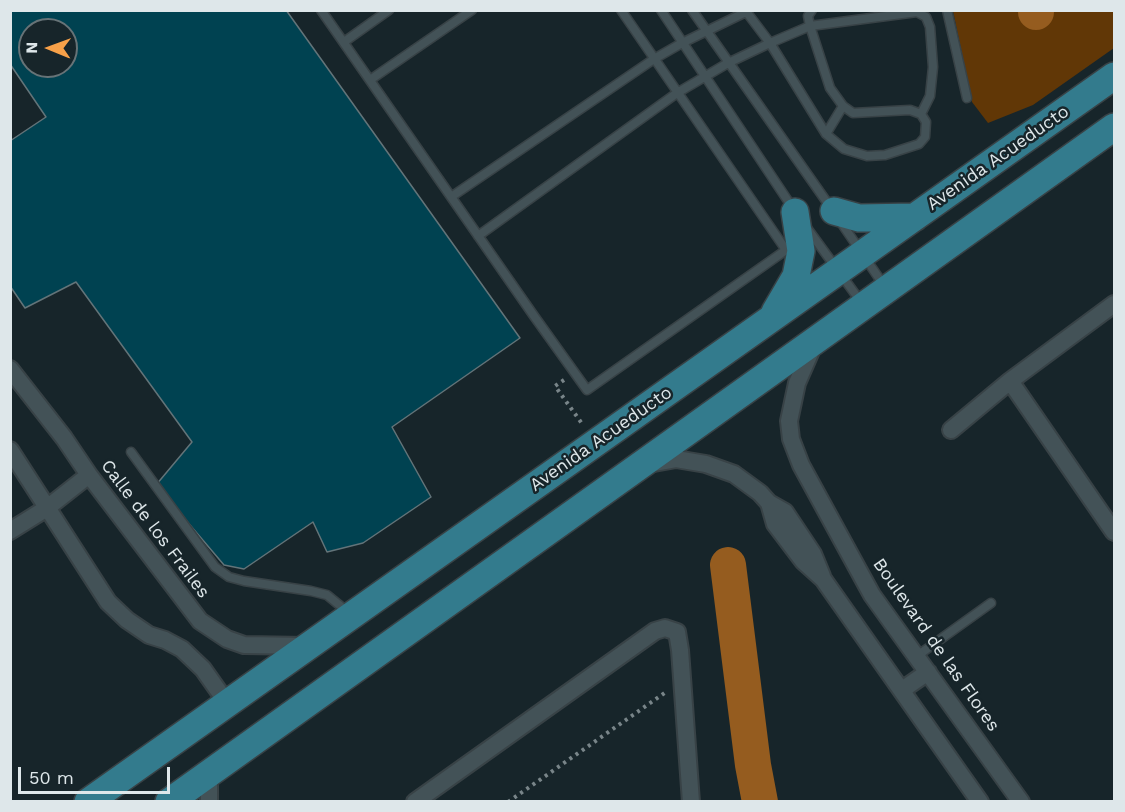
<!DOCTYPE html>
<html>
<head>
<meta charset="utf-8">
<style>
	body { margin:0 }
	#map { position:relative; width:1125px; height:812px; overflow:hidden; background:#17252a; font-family:"Work Sans",sans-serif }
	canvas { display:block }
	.frame { position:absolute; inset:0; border:12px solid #dee7ea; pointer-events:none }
	.north { position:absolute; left:18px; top:18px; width:60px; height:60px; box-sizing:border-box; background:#17252a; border:2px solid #677377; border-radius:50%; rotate:271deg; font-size:16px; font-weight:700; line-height:24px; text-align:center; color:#dee7ea }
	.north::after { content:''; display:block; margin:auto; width:21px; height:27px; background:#f7a149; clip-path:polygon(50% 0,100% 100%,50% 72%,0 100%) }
	.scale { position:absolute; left:18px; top:767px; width:152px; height:27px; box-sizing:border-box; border:3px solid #dee7ea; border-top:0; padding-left:8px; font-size:18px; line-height:21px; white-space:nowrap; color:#dee7ea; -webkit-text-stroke:4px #17252a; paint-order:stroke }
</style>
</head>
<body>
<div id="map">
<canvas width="1125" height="812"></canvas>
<div class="frame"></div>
<div class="north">N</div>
<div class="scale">50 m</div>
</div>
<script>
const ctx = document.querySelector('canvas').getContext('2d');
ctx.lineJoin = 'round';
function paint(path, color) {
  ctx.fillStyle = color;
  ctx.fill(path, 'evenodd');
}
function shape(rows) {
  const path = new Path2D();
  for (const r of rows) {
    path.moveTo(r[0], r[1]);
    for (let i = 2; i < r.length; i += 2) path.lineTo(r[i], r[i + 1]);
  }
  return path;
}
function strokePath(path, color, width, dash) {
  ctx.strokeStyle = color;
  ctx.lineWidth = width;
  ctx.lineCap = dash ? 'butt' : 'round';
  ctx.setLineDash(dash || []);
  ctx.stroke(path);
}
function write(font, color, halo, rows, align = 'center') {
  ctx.font = font + ' "Work Sans",sans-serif';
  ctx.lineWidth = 5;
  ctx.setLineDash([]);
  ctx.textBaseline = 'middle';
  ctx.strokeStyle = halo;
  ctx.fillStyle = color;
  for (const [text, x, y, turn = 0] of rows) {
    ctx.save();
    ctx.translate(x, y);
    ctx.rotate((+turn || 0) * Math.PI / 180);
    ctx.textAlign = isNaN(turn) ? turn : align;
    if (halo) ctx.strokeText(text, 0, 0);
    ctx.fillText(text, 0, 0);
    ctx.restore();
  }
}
const green = shape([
	[953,11,1114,11,1114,48,1033,105,988,123,972,102]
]);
const river = shape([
	[1036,10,1036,12],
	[728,565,753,765,760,802]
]);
const building = shape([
	[10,10,286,10,520,338,392,427,431,497,363,543,327,552,313,522,244,569,224,565,156,485,192,442,76,282,25,308,10,286,10,141,46,117,10,64,10,10],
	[30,30,66,30,66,66,30,66,30,30]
]);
const path = shape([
	[564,380,555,386,583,425],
	[508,802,666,692]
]);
const service = shape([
	[321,10,534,316,587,390,786,250,621,10],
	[661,10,794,210],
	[692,10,831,208],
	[812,10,808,16,810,26,917,12,926,17,930,27,933,67,930,96,921,114],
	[947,10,967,98],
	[344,42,389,10],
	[370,80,472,10],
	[826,134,843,106],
	[451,197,654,59,682,43,746,12],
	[840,221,885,287],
	[807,228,861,302],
	[478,236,677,93,728,63,770,43,810,26,830,88,843,106,853,113,910,110,921,114,926,122,925,137,919,144,885,155,867,156,844,149,826,134,770,43,745,10],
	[131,452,215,567,229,577,244,581,311,591,327,595,349,613],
	[917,656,991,603]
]);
const minor = shape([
	[814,344,797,383,789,421,791,439,801,465,872,595,1021,802],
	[10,369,64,438,89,475,200,621,227,639,244,645,307,646],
	[1010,381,1114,532],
	[951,430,1010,381,1114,304],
	[10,450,108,602,127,620,149,635,165,640,182,649,203,669,227,703],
	[648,464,676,459,706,464,734,474,760,493,769,503,775,524,803,561,823,579,980,802],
	[769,503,785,512,813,554,822,576],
	[10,531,47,508,89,475],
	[902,690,928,672],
	[209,773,209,802],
	[415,802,655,631,665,628,677,632,680,650,691,802]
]);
const primary = shape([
	[834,211,859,218,915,217],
	[775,312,796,276,801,251,795,212],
	[88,802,1114,76],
	[169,802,1114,127]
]);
const streetNames = [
	["Avenida Acueducto",998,158,-35],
	["Avenida Acueducto",601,439,-35],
	["Calle de los Frailes",155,529,53],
	["Boulevard de las Flores",936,645,55]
];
paint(green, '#613706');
strokePath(river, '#955c1f', 36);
paint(building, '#004251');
strokePath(building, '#637479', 1.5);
strokePath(service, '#384246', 11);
strokePath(minor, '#384246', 20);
strokePath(primary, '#384246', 30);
strokePath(path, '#798589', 4, [3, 4.5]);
strokePath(service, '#435257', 8);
strokePath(minor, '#435257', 16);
strokePath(primary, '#337b8d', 27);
write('18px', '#dee7ea', '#17252a', streetNames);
</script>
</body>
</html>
